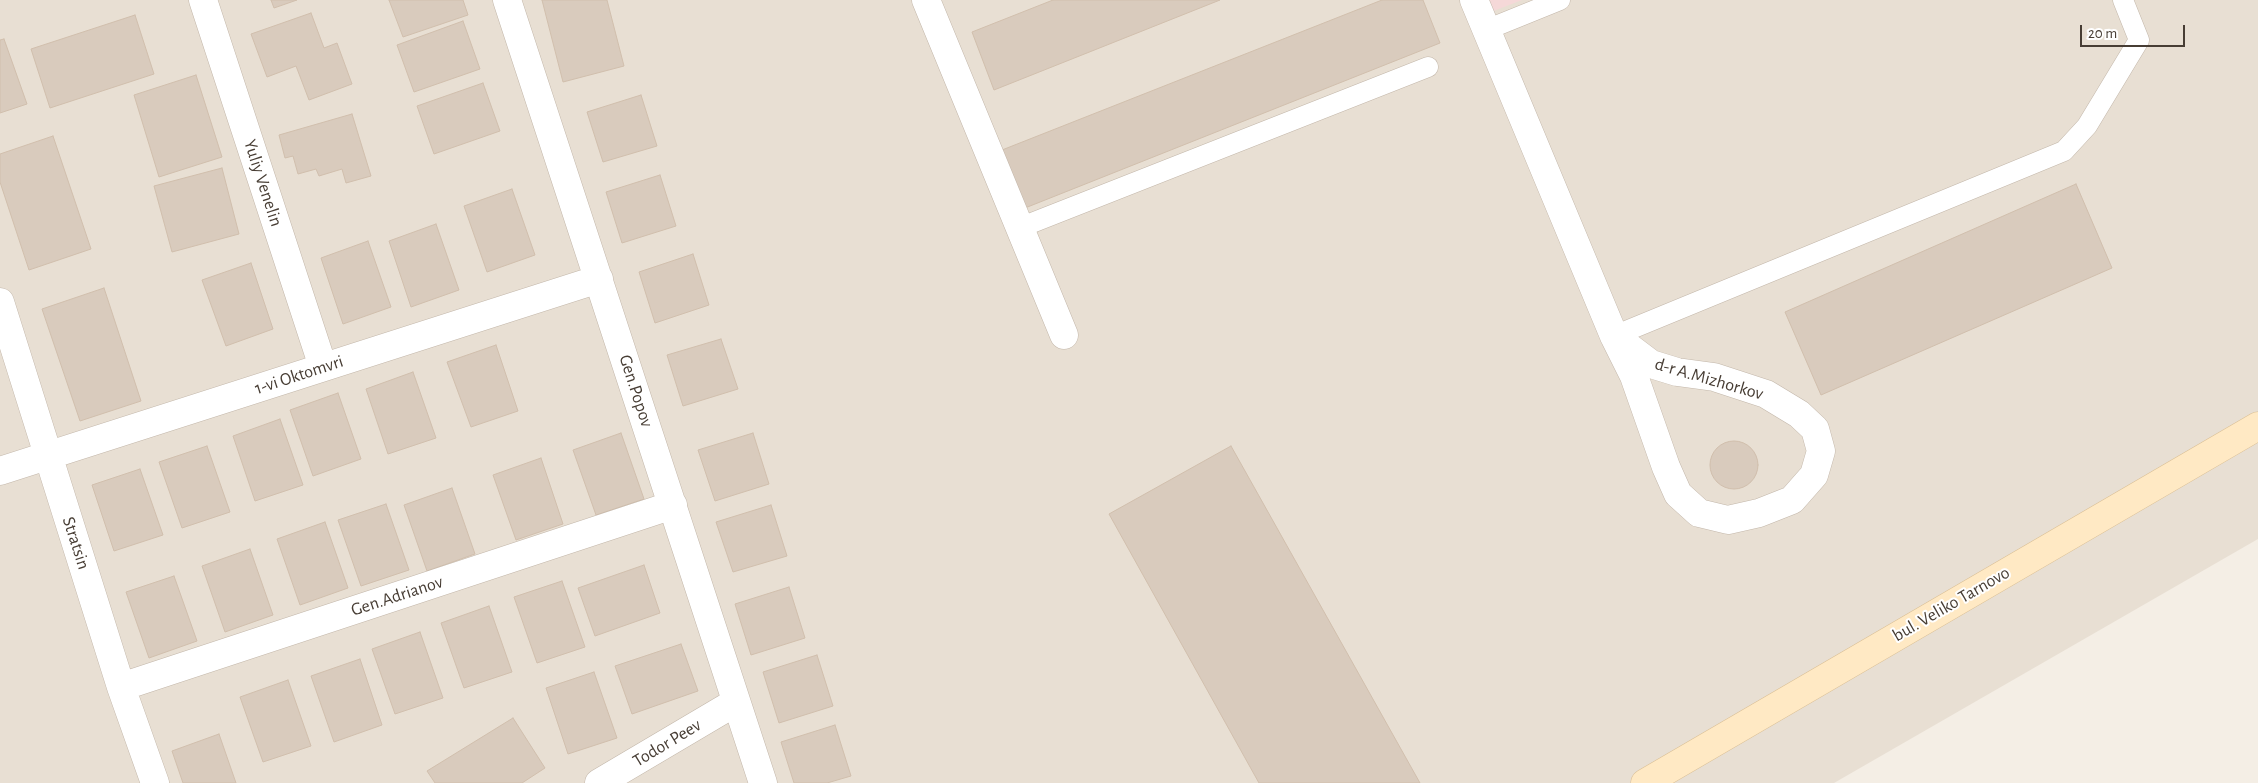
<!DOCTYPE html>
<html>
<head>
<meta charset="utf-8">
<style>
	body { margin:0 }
	#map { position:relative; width:2258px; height:783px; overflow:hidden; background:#f4eee5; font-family:"Alegreya Sans",sans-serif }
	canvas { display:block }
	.scale { position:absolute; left:2080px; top:25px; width:105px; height:22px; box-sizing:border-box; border:2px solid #473d34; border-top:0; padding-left:6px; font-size:15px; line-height:18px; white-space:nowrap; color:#473d34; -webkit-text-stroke:4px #fff; paint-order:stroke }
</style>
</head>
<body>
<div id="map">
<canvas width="2258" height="783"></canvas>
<div class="scale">20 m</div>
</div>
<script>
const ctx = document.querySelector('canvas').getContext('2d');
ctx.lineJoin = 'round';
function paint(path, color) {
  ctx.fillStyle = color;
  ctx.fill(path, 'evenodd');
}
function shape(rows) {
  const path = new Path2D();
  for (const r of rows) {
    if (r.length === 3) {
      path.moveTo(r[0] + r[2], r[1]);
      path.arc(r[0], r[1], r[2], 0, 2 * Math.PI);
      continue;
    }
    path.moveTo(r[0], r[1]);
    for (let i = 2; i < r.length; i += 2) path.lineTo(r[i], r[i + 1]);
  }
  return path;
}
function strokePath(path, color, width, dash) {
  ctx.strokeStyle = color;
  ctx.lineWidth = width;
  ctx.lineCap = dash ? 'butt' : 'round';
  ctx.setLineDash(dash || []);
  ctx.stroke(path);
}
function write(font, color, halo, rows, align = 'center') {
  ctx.font = font + ' "Alegreya Sans",sans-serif';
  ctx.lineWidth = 4;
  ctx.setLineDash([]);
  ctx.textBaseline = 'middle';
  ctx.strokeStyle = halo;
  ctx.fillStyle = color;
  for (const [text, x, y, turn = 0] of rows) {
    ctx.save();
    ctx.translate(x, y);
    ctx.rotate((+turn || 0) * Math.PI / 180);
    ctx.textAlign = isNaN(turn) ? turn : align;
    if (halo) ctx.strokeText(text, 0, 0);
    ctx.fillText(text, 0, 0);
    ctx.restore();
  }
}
const residential = shape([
	[0,0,2258,0,2258,539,1834,783,0,783]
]);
const medical = shape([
	[1486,0,1522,0,1491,12]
]);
const building = shape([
	[271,0,297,0,274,8,271,0],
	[389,0,463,0,468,15,403,37,389,0],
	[542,0,607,0,624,66,563,82,542,0],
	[1053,0,1220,0,994,90,972,32,1053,0],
	[1382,0,1423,0,1440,43,1025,208,1002,150,1382,0],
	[311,13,324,48,337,43,352,84,309,100,296,66,267,77,251,34,311,13],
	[135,15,154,74,50,108,31,49,135,15],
	[463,21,480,69,414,92,397,45,463,21],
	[4,39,27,104,0,113,0,40,4,39],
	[196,75,222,157,159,177,134,95,196,75],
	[483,83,500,131,434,154,417,106,483,83],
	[641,95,657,146,603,162,587,112,641,95],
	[352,114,371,176,346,183,342,169,319,176,316,169,298,174,293,156,285,158,279,135,352,114],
	[53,136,91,249,29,270,0,182,0,154,53,136],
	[222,168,239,234,172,252,154,186,222,168],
	[660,175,676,226,622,243,606,192,660,175],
	[2076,184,2112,268,1821,395,1785,312,2076,184],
	[512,189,535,255,487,272,464,206,512,189],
	[436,224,459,290,411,307,389,241,436,224],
	[368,241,391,307,343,324,321,258,368,241],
	[693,254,709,305,655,323,639,272,693,254],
	[251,263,273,329,226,346,202,280,251,263],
	[104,288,141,401,80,421,42,309,104,288],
	[721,339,738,389,683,406,667,355,721,339],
	[496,345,518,411,471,427,447,362,496,345],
	[413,372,436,438,388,454,366,389,413,372],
	[338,393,361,459,313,476,290,410,338,393],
	[280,419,303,485,255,501,233,436,280,419],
	[621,433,644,499,596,515,573,450,621,433],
	[753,433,769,484,715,501,698,450,753,433],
	[1734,465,24],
	[207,446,230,512,182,528,159,462,207,446],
	[1231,446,1420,783,1259,783,1109,514,1231,446],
	[541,458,563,524,516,540,493,475,541,458],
	[140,469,163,535,114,551,92,485,140,469],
	[452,488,475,554,427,571,404,505,452,488],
	[386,504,409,570,361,586,338,520,386,504],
	[771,505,787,556,733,572,716,522,771,505],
	[325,522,348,588,300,605,277,539,325,522],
	[250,549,273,615,225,632,202,566,250,549],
	[644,565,660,613,595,636,578,588,644,565],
	[174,576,197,641,149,658,126,592,174,576],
	[562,581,585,647,537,663,514,597,562,581],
	[789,587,805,638,751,655,735,604,789,587],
	[489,606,512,672,464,688,441,623,489,606],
	[420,632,443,698,395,714,372,649,420,632],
	[681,644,698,691,632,714,615,666,681,644],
	[817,655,833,706,779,723,763,672,817,655],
	[360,659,382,725,334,742,311,676,360,659],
	[594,672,617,738,568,754,546,688,594,672],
	[288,680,311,746,263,762,240,697,288,680],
	[513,718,545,768,522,783,435,783,427,771,513,718],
	[835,725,851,776,827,783,794,783,781,742,835,725],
	[219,734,236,783,183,783,172,751,219,734]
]);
const service = shape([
	[1486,30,1560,0],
	[1019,228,1428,67],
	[1614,336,2064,151,2087,126,2139,40,2123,0]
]);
const minor = shape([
	[203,0,323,367],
	[507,0,763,783],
	[926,0,1064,335],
	[1474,0,1614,336,1634,376,1666,467,1678,494,1699,513,1728,520,1759,513,1792,500,1814,475,1821,451,1815,429,1799,414,1766,394,1714,377,1677,372,1651,364,1614,336],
	[0,302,121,687,155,783],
	[0,471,599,279],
	[121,687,673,505],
	[599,783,736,702]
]);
const secondary = shape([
	[1645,783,2258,426]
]);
const streetNames = [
	["Yuliy Venelin",263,183,72],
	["1-vi Oktomvri",299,375,-18],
	["d-r A.Mizhorkov",1709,379,16],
	["Gen.Popov",636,391,72],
	["Stratsin",76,543,72],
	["Gen.Adrianov",397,596,-18],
	["bul. Veliko Tarnovo",1951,604,-30],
	["Todor Peev",667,743,-31]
];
paint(residential, '#e8dfd3');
paint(medical, '#f5d8d8');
paint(building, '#d9cbbd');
strokePath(building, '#d1bfad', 1);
strokePath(service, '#c3b7aa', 21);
strokePath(minor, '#c3b7aa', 29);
strokePath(secondary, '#dabf94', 29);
strokePath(service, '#fff', 20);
strokePath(minor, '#fff', 28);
strokePath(secondary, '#ffe9c4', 28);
write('18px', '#473d34', '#fff', streetNames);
</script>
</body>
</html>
